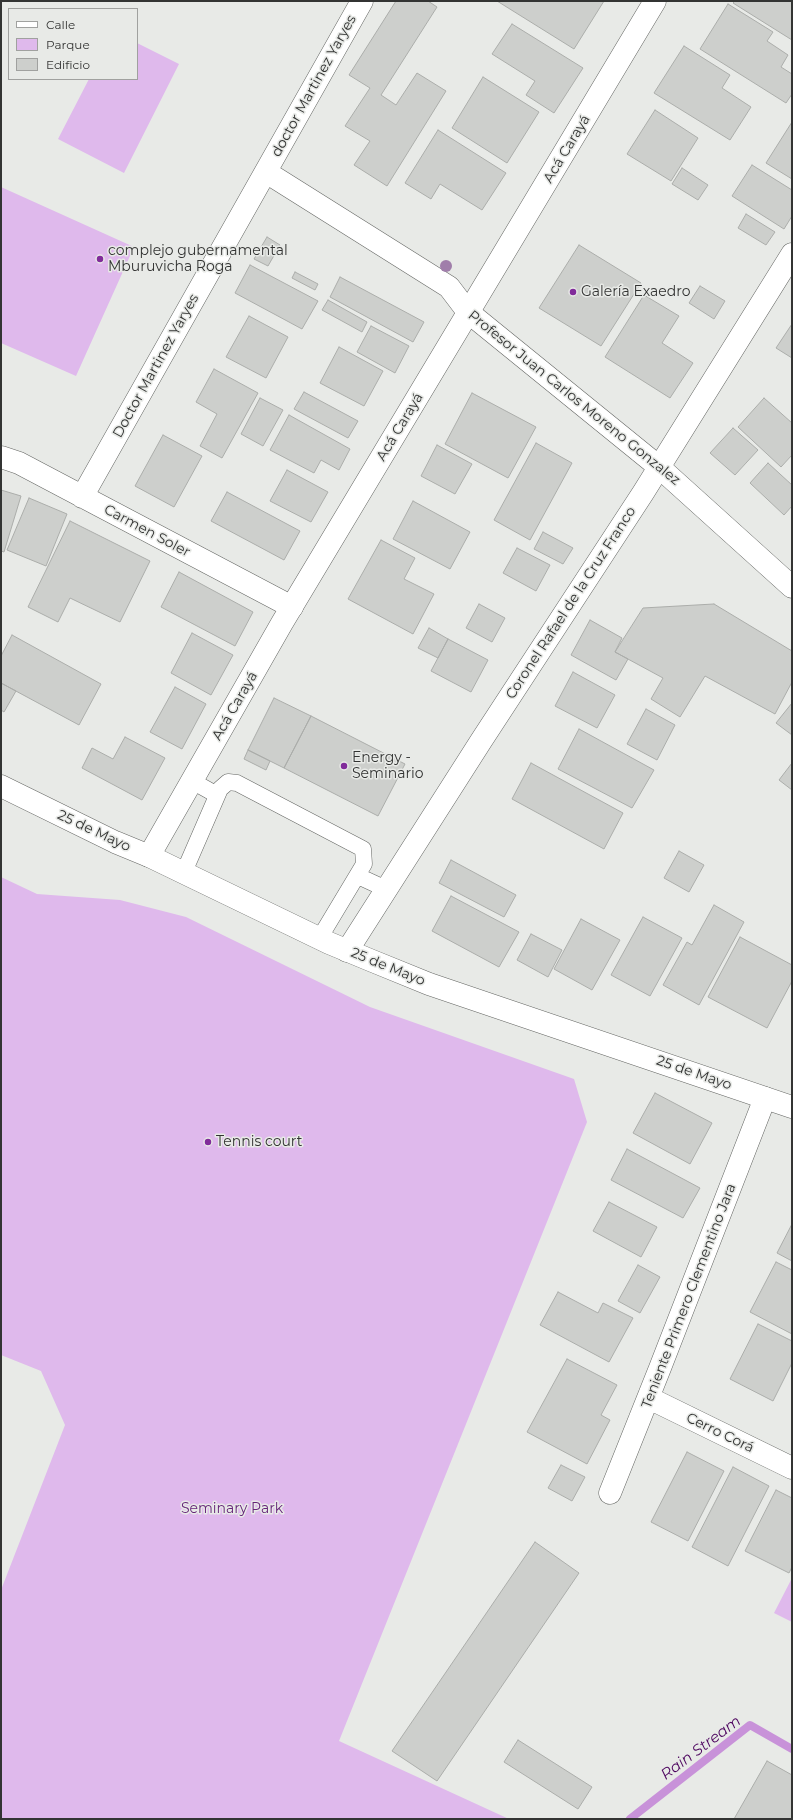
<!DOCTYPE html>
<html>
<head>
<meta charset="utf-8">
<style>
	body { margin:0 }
	#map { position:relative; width:793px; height:1820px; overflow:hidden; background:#e8eae7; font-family:Montserrat,sans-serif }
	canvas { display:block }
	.frame { position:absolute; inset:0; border:2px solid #333433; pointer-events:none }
	.legend { position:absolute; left:8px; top:8px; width:130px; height:72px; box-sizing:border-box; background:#e8eae7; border:1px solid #a0a19f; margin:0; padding:5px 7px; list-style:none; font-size:12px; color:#333433 }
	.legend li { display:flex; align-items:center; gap:8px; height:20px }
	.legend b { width:20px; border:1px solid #a0a19f }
</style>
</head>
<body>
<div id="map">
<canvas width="793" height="1820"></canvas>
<div class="frame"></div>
<ul class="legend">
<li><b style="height:5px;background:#fff"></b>Calle</li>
<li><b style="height:11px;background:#dfb9ec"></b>Parque</li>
<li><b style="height:11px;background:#cdcfcc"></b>Edificio</li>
</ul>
</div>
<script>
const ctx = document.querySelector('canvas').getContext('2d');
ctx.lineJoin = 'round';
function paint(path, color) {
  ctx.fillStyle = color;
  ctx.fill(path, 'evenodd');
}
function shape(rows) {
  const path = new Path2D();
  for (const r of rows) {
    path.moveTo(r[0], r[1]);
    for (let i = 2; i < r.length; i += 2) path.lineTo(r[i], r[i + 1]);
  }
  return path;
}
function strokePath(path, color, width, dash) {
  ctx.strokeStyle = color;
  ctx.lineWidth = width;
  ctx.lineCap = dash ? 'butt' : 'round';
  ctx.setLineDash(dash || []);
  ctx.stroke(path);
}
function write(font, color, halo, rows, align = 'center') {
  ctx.font = font + ' Montserrat,sans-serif';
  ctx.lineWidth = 3;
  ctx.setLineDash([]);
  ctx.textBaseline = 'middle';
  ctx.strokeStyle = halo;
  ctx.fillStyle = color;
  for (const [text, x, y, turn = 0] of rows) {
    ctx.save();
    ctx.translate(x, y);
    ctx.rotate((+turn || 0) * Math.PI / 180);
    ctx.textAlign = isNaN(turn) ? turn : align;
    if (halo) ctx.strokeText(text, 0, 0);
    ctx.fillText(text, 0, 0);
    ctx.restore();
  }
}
const green = shape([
	[137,43,179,64,124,173,58,139,89,79,137,79],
	[1,187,134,247,76,376,1,343],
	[1,877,37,894,120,900,186,917,370,1007,574,1079,587,1122,339,1741,509,1819,1,1819,1,1590,65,1425,41,1371,1,1355],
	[792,1578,792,1622,774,1613]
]);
const stream = shape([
	[630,1819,750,1725,792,1749]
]);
const building = shape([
	[396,1,428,1,437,7,381,95,396,105,417,73,446,91,387,186,354,165,370,141,345,126,370,88,349,75,396,1],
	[497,1,604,1,574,49,497,1],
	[735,1,792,1,792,40,733,3,735,1],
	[728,4,773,32,767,41,788,55,781,67,792,74,792,94,786,103,700,49,728,4],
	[512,24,583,68,554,113,526,95,535,81,492,54,512,24],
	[684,46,730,75,722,88,751,107,730,140,654,93,684,46],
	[483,77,539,112,507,163,452,128,483,77],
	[655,110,698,138,671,181,627,154,655,110],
	[792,122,792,179,766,163,792,122],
	[438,130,506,173,482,210,440,184,431,199,405,183,438,130],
	[752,165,792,190,792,216,784,229,732,196,752,165],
	[682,168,708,185,698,200,672,184,682,168],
	[746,214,775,232,766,245,738,228,746,214],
	[267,237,280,245,268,266,254,259,267,237],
	[579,245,641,283,601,346,539,308,579,245],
	[250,265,318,301,302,329,235,293,250,265],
	[295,272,318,284,315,290,292,278,295,272],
	[340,277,424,322,413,342,330,297,340,277],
	[700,286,725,301,714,319,689,303,700,286],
	[644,295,679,316,662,343,693,363,670,398,605,357,644,295],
	[328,300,367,322,362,332,322,310,328,300],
	[249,316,288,337,266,378,226,357,249,316],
	[792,324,792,358,776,348,792,324],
	[371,326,409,346,395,373,357,352,371,326],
	[339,347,383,371,364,406,320,383,339,347],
	[214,369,258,393,222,458,200,446,217,414,196,402,214,369],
	[304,392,358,421,348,438,294,409,304,392],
	[472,393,536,427,508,478,445,444,472,393],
	[260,398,283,410,263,446,241,434,260,398],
	[764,398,792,423,792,455,781,467,738,427,764,398],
	[289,415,350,449,339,470,321,460,314,473,270,450,289,415],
	[733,428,758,450,735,475,710,453,733,428],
	[163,435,202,456,174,507,135,486,163,435],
	[536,443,572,463,530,540,494,520,536,443],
	[437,445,472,464,455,494,421,476,437,445],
	[768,463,792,485,792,506,784,515,750,483,768,463],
	[287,470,328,492,311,522,270,501,287,470],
	[1,490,21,496,4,552,1,551,1,490],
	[227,492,300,531,284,560,211,521,227,492],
	[29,498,67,514,46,566,7,550,29,498],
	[413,501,470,532,450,569,393,539,413,501],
	[70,521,150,561,120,622,70,598,58,622,28,607,70,521],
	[543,532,573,548,563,564,534,549,543,532],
	[381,540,415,558,404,579,434,594,413,634,348,599,381,540],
	[517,548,550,565,536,591,503,573,517,548],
	[179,572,253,612,235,646,161,607,179,572],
	[479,604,505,618,492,642,466,628,479,604],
	[714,604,792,651,792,682,775,714,705,676,680,717,651,699,663,678,615,652,643,608,714,604],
	[590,620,622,638,615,652,628,659,616,680,571,655,590,620],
	[429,628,448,639,438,658,418,648,429,628],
	[192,633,233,655,211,695,171,673,192,633],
	[12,635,101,684,79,725,1,683,1,656,12,635],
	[448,639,488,660,471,692,431,671,448,639],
	[573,672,615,695,597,728,555,706,573,672],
	[1,683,16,691,4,712,1,710,1,683],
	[175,687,206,704,182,749,150,732,175,687],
	[274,698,311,716,284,768,248,750,274,698],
	[792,703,792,735,776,723,792,703],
	[646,709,675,725,657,760,627,744,646,709],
	[311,716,405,764,378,816,284,768,311,716],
	[579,729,654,770,632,808,558,769,579,729],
	[125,737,165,758,142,800,82,768,92,748,113,759,125,737],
	[248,750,270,761,266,770,244,759,248,750],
	[531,763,623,813,604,849,512,799,531,763],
	[792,763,792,790,779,780,792,763],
	[679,851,704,865,689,892,664,878,679,851],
	[451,860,516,895,504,917,439,883,451,860],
	[451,896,519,932,499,967,432,931,451,896],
	[714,905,744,922,699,1005,663,985,687,942,692,945,714,905],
	[643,917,682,938,650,996,611,975,643,917],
	[581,919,620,940,592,990,554,969,581,919],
	[531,934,562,950,548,977,517,960,531,934],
	[740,937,792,965,792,981,767,1028,708,997,740,937],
	[655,1093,712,1123,690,1164,633,1133,655,1093],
	[627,1149,700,1188,683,1218,611,1180,627,1149],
	[609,1202,657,1227,641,1257,593,1231,609,1202],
	[792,1224,792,1261,777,1253,792,1224],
	[776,1262,792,1270,792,1334,750,1312,776,1262],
	[638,1265,660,1277,640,1313,618,1301,638,1265],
	[558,1292,598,1313,603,1303,633,1318,609,1362,540,1325,558,1292],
	[758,1324,792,1341,792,1363,773,1401,730,1379,758,1324],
	[567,1359,617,1385,601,1415,610,1420,587,1464,527,1432,567,1359],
	[687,1452,724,1471,688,1541,651,1522,687,1452],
	[561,1465,585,1477,572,1501,548,1488,561,1465],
	[733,1467,769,1486,728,1566,692,1547,733,1467],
	[776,1490,792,1498,792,1567,789,1573,745,1551,776,1490],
	[535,1542,579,1573,437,1781,392,1751,535,1542],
	[518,1740,592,1787,578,1809,504,1762,518,1740],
	[767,1761,792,1775,792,1819,734,1819,767,1761]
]);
const service = shape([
	[192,781,217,795],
	[184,872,220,789,228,782,237,783,363,849,364,864,319,939],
	[358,876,386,889]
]);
const minor = shape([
	[266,172,449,287,468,312,659,467,792,587],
	[1,457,19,463,292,607],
	[82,497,362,1],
	[649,1398,792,1468],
	[610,1493,660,1368,765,1098]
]);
const tertiary = shape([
	[149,856,282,623,655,1],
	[347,951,481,741,643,493,792,254]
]);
const secondary = shape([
	[1,786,115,842,149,856,329,943,370,960,429,984,792,1107]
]);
const trees = [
	[446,266]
];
const markers = [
	[100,259,4,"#812b9a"],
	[573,292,4,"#812b9a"],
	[344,766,4,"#812b9a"],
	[208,1142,4,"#812b9a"]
];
const streetNames = [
	["doctor Martinez Yaryes",314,86,-61],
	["Acá Carayá",567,149,-59],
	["Doctor Martinez Yaryes",156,366,-61],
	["Profesor Juan Carlos Moreno Gonzalez",574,398,39],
	["Acá Carayá",400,427,-59],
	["Carmen Soler",147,531,28],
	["Coronel Rafael de la Cruz Franco",571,603,-57],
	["Acá Carayá",235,706,-60],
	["25 de Mayo",94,831,25],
	["25 de Mayo",388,967,22],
	["25 de Mayo",694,1073,19],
	["Teniente Primero Clementino Jara",689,1296,-69],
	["Cerro Corá",720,1433,26]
];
const poiNames = [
	["complejo gubernamental",108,251],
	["Mburuvicha Roga",108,267],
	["Galería Exaedro",581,292],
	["Energy -",352,758],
	["Seminario",352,774],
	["Tennis court",216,1142]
];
const parkNames = [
	["Seminary Park",232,1509]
];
const waterNames = [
	["Rain Stream",701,1748,-37]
];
paint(green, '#dfb9ec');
strokePath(stream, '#c892d9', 8);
paint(building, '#cdcfcc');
strokePath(building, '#abadaa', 1);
strokePath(service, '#646663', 17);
strokePath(minor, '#646663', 23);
strokePath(tertiary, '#646663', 23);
strokePath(secondary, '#646663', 23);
strokePath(service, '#fff', 16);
strokePath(minor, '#fff', 22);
strokePath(tertiary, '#fff', 22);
strokePath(secondary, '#fff', 22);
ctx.fillStyle = '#a07eaa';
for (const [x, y] of trees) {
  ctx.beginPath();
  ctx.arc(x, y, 6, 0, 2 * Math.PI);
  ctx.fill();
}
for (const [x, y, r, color] of markers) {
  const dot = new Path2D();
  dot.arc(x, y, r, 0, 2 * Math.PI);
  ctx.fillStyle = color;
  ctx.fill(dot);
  strokePath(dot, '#e8eae7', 1.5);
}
write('14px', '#333433', '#e8eae7', streetNames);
write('14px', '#333433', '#e8eae7', poiNames, 'left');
write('14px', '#662579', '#e8eae7', parkNames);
write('italic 15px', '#4d055f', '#e8eae7', waterNames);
</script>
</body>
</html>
